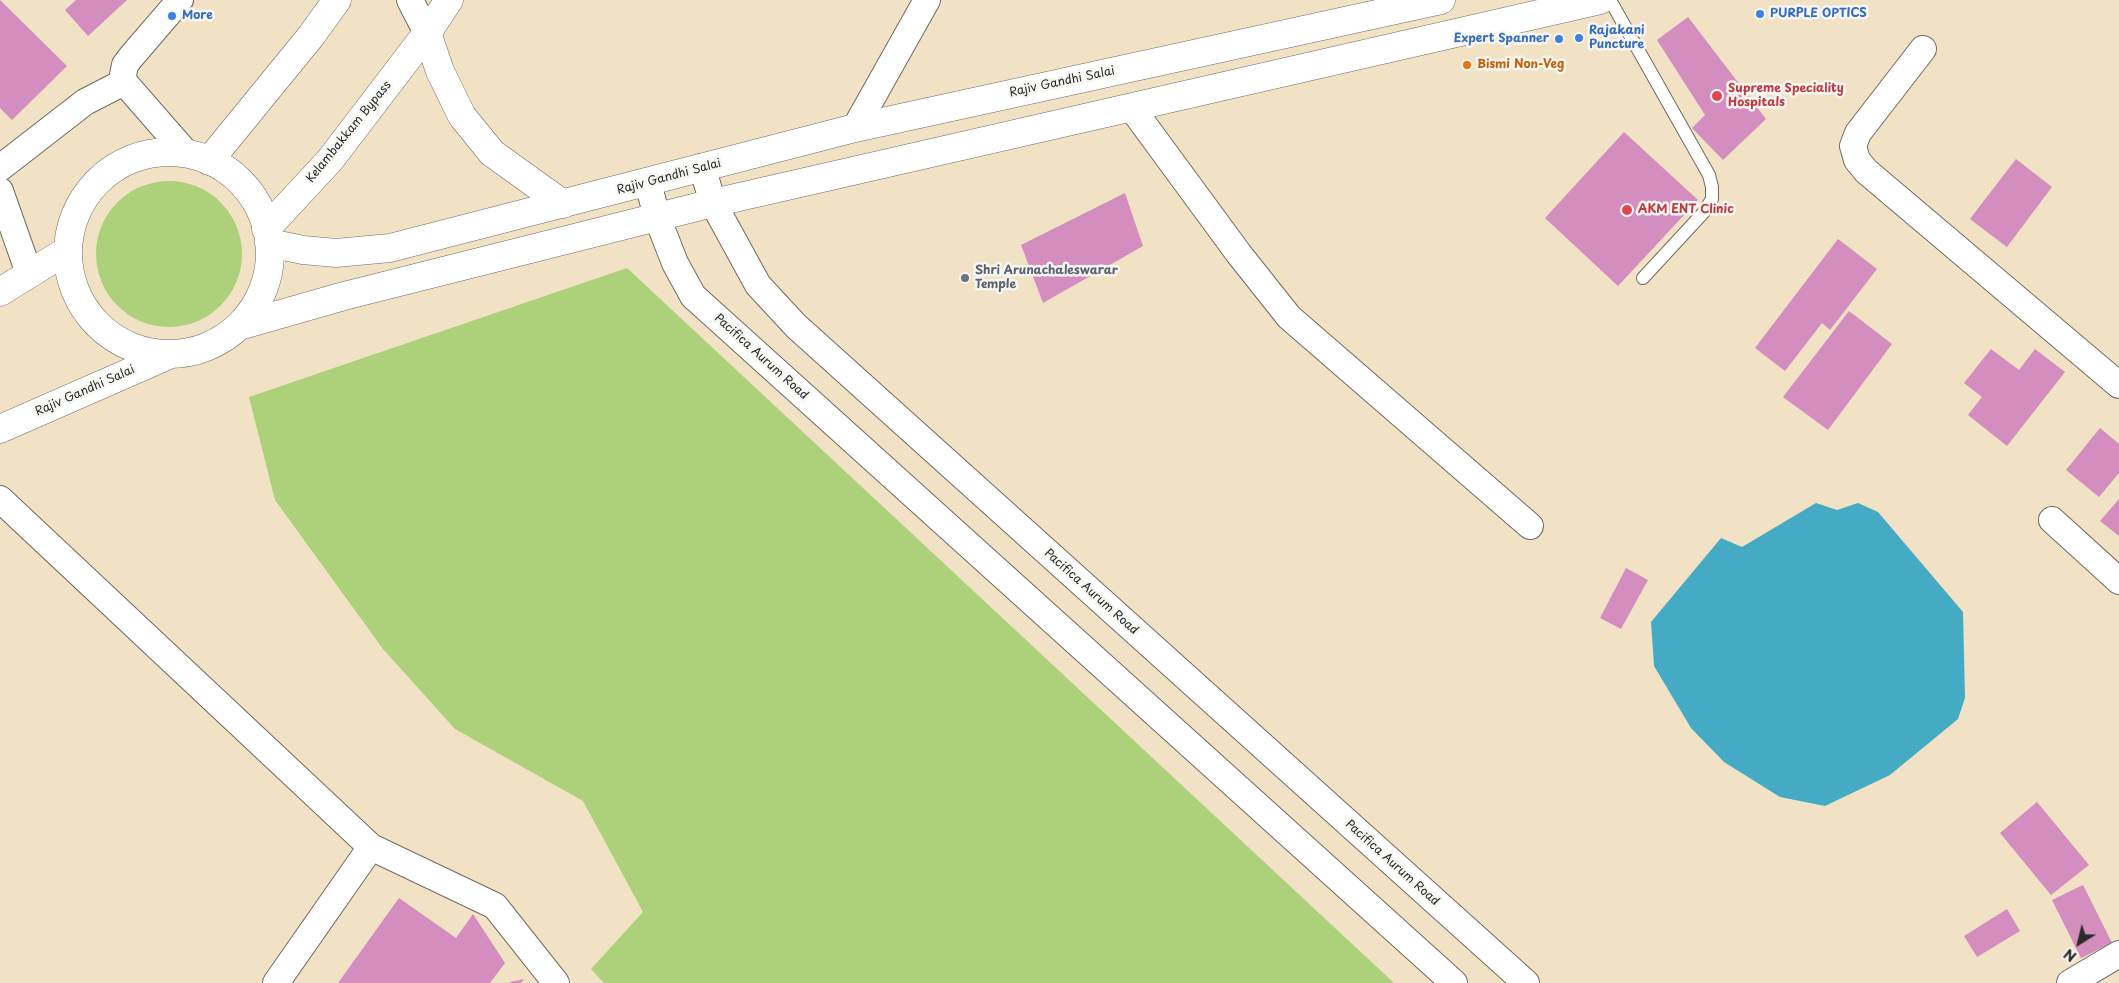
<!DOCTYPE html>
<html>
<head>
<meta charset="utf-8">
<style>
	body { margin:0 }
	#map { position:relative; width:2119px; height:983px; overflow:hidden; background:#f1e1c5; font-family:"Playpen Sans",sans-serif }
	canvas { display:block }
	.north { position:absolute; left:2054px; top:918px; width:50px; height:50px; -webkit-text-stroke:4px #f6f6f2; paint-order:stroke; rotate:216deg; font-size:14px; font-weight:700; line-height:20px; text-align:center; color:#2b2b2b }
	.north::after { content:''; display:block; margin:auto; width:18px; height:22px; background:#2b2b2b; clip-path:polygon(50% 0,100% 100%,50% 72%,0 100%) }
</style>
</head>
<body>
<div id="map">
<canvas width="2119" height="983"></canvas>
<div class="north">N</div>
</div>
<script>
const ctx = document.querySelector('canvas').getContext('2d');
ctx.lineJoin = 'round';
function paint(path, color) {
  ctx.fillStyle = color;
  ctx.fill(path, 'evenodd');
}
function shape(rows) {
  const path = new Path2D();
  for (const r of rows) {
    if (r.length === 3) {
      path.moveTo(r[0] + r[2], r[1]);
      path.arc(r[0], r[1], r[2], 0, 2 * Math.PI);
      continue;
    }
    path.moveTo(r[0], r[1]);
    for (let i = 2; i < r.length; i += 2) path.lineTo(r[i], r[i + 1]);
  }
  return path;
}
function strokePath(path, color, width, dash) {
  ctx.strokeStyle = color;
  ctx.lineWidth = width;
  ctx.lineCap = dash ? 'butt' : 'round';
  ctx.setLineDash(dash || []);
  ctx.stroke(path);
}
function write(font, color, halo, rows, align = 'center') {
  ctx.font = font + ' "Playpen Sans",sans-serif';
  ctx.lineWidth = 5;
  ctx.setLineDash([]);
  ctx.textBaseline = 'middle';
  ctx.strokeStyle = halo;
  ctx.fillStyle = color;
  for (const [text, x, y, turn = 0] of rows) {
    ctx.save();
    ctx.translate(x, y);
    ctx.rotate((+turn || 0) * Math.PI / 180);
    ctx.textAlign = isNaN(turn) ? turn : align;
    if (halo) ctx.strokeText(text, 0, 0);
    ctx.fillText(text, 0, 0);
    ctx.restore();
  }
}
const green = shape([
	[169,254,73],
	[627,268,1394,983,604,983,591,969,643,912,583,801,455,729,383,649,275,500,249,397]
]);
const water = shape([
	[1816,503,1837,510,1858,503,1878,512,1963,612,1965,698,1958,719,1890,775,1825,806,1780,797,1724,762,1691,728,1654,666,1651,622,1721,538,1742,547]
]);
const building = shape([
	[0,0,67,66,12,120,0,108],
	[76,0,127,0,88,36,65,10],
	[1688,17,1766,119,1723,160,1692,128,1705,115,1657,40],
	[1624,132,1698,200,1618,286,1545,218],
	[2016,159,2052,187,2007,247,1970,219],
	[1125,193,1143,246,1043,303,1021,245],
	[1838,239,1877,269,1830,330,1822,323,1785,371,1755,348],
	[1849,311,1892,344,1828,430,1783,397],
	[1991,349,2019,370,2035,349,2065,372,2007,446,1968,415,1982,397,1964,383],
	[2100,428,2119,444,2119,473,2099,497,2066,470],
	[2119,499,2119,536,2100,521],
	[1626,568,1648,580,1621,629,1600,618],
	[2037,802,2089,865,2051,895,2000,833],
	[2083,885,2112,943,2081,958,2052,900],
	[399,898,456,938,473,914,505,963,490,983,338,983],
	[2007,909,2020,931,1977,957,1964,936],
	[524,979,521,983,510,983,510,982]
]);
const service = shape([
	[1610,0,1709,175,1712,187,1712,199,1704,212,1643,278]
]);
const minor = shape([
	[180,0,131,57,125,65,123,75,124,82,186,153],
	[410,0,427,33],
	[1923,49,1858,133,1853,146,1857,160,1866,171,2119,385],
	[1131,107,1239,254,1289,317,1530,526],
	[855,128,927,0],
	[702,167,713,203,758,285,796,326,1526,983],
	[0,168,85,102,124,82],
	[648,183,657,217,675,263,693,296,1454,983],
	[0,191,29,273],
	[0,499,371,847,495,906,556,983],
	[2052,520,2119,581],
	[276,983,371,847],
	[2070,983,2119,954]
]);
const secondary = shape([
	[209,161,311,36,337,0],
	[266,229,330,160,427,33,449,0]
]);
const primary = shape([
	[427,33,440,71,462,116,492,153,563,204],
	[169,253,101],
	[269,243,303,250,336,253,390,248,855,128,1441,0],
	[0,292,68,250],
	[239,326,344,296,713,203,1600,0],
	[0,429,169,355]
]);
const markers = [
	[1760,14,5,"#3f7fe0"],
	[172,16,5,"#3f7fe0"],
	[1579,38,5,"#3f7fe0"],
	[1559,39,5,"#3f7fe0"],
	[1467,65,5,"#e8710a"],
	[1717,96,6,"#e0444e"],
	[1627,210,6,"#e0444e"],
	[965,278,5,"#6b7280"]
];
const shopNames = [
	["PURPLE OPTICS",1770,14],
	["More",182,16],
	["Rajakani",1589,31],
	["Puncture",1589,45],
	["Expert Spanner",1549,39,"right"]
];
const foodNames = [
	["Bismi Non-Veg",1477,65]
];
const streetNames = [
	["Rajiv Gandhi Salai",1062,82,-12],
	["Kelambakkam Bypass",349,132,-51],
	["Rajiv Gandhi Salai",669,177,-15],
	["Pacifica Aurum Road",761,357,42],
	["Rajiv Gandhi Salai",85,391,-24],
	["Pacifica Aurum Road",1091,592,42],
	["Pacifica Aurum Road",1392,863,42]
];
const healthNames = [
	["Supreme Speciality",1728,89],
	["Hospitals",1728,103],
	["AKM ENT Clinic",1638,210]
];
const worshipNames = [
	["Shri Arunachaleswarar",975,271],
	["Temple",975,285]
];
paint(green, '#add17a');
paint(water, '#45abc5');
paint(building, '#d38dbe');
strokePath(service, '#706b61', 14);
strokePath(minor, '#706b61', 28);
strokePath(secondary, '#706b61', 29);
strokePath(primary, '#706b61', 29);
strokePath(service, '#fff', 12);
strokePath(minor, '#fff', 26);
strokePath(secondary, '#fff', 28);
strokePath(primary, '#fff', 28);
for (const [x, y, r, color] of markers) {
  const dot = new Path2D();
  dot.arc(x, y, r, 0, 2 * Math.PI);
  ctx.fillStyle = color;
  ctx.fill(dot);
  strokePath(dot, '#f6f6f2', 2);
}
write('bold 12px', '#366cbe', '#f6f6f2', shopNames, 'left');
write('bold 12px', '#c56008', '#f6f6f2', foodNames, 'left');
write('12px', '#2b2b2b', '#f6f6f2', streetNames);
write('bold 12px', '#be3a42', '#f6f6f2', healthNames, 'left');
write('bold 12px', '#5b616d', '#f6f6f2', worshipNames, 'left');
</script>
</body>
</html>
